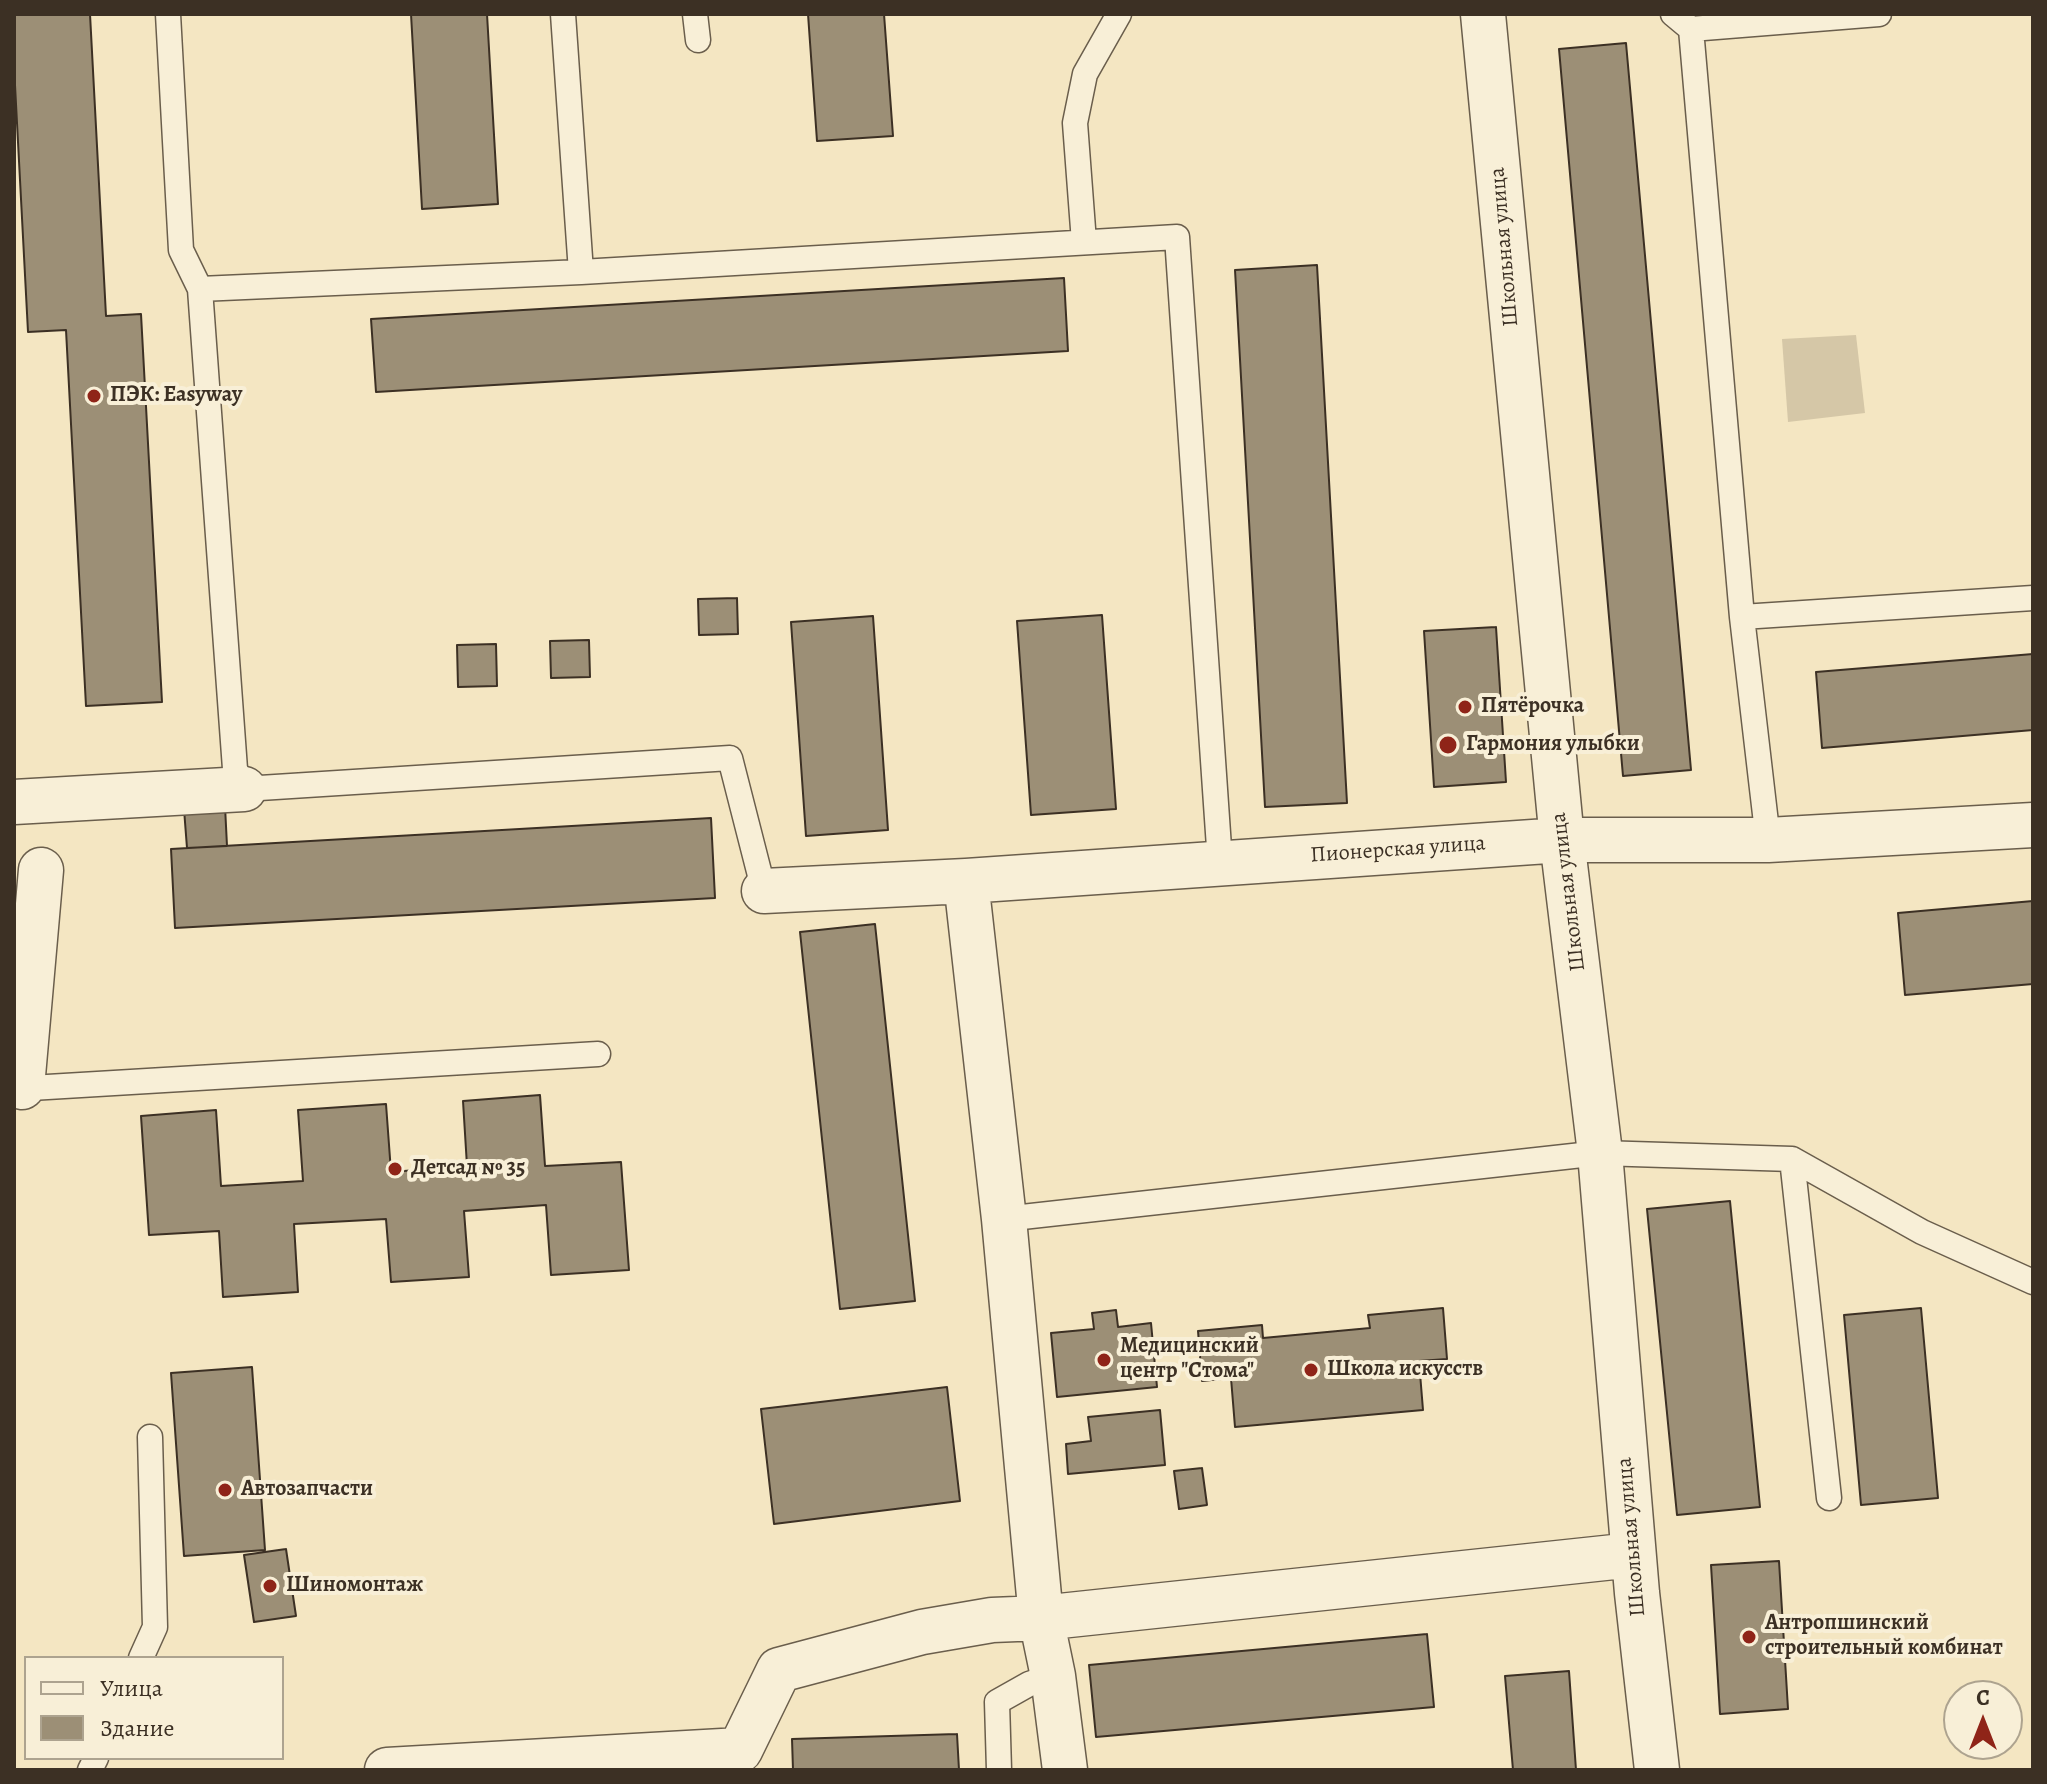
<!DOCTYPE html>
<html>
<head>
<meta charset="utf-8">
<style>
	body { margin:0 }
	#map { position:relative; width:2047px; height:1784px; overflow:hidden; background:#f4e6c2; font-family:Alegreya,serif }
	canvas { display:block }
	.frame { position:absolute; inset:0; border:16px solid #3c3024; pointer-events:none }
	.legend { position:absolute; left:24px; top:1656px; width:260px; height:104px; box-sizing:border-box; background:#f8efd7; border:2px solid #ada38f; margin:0; padding:10px 14px; list-style:none; font-size:24px; color:#3c3024 }
	.legend li { display:flex; align-items:center; gap:16px; height:40px }
	.legend b { width:40px; border:2px solid #ada38f }
	.north { position:absolute; left:1943px; top:1680px; width:80px; height:80px; box-sizing:border-box; background:#f8efd7; border:2px solid #ada38f; border-radius:50%; rotate:0deg; font-size:22px; font-weight:700; line-height:32px; text-align:center; color:#3c3024 }
	.north::after { content:''; display:block; margin:auto; width:28px; height:36px; background:#8f2418; clip-path:polygon(50% 0,100% 100%,50% 72%,0 100%) }
</style>
</head>
<body>
<div id="map">
<canvas width="2047" height="1784"></canvas>
<div class="frame"></div>
<ul class="legend">
<li><b style="height:10px;background:#f8efd7"></b>Улица</li>
<li><b style="height:22px;background:#9c8f76"></b>Здание</li>
</ul>
<div class="north">С</div>
</div>
<script>
const ctx = document.querySelector('canvas').getContext('2d');
ctx.lineJoin = 'round';
function paint(path, color) {
  ctx.fillStyle = color;
  ctx.fill(path, 'evenodd');
}
function shape(rows) {
  const path = new Path2D();
  for (const r of rows) {
    path.moveTo(r[0], r[1]);
    for (let i = 2; i < r.length; i += 2) path.lineTo(r[i], r[i + 1]);
  }
  return path;
}
function strokePath(path, color, width, dash) {
  ctx.strokeStyle = color;
  ctx.lineWidth = width;
  ctx.lineCap = dash ? 'butt' : 'round';
  ctx.setLineDash(dash || []);
  ctx.stroke(path);
}
function write(font, color, halo, rows, align = 'center') {
  ctx.font = font + ' Alegreya,serif';
  ctx.lineWidth = 8;
  ctx.setLineDash([]);
  ctx.textBaseline = 'middle';
  ctx.strokeStyle = halo;
  ctx.fillStyle = color;
  for (const [text, x, y, turn = 0] of rows) {
    ctx.save();
    ctx.translate(x, y);
    ctx.rotate((+turn || 0) * Math.PI / 180);
    ctx.textAlign = isNaN(turn) ? turn : align;
    if (halo) ctx.strokeText(text, 0, 0);
    ctx.fillText(text, 0, 0);
    ctx.restore();
  }
}
const green = shape([
	[1856,335,1865,413,1788,422,1782,339]
]);
const building = shape([
	[14,14,90,14,106,316,141,314,162,702,86,706,66,330,28,332,14,66,14,14],
	[411,14,487,14,498,204,422,209,411,14],
	[808,14,884,14,893,136,817,141,808,14],
	[1626,43,1691,770,1623,776,1559,49,1626,43],
	[1317,265,1347,803,1265,807,1235,270,1317,265],
	[1064,278,1068,351,376,392,371,319,1064,278],
	[737,598,738,634,699,635,698,599,737,598],
	[1102,615,1116,809,1031,815,1017,621,1102,615],
	[873,616,888,830,806,836,791,622,873,616],
	[1496,627,1506,782,1434,787,1424,631,1496,627],
	[589,640,590,677,551,678,550,641,589,640],
	[496,644,497,686,458,687,457,645,496,644],
	[2033,654,2033,730,1822,748,1816,672,2033,654],
	[225,806,227,846,187,848,184,809,225,806],
	[711,818,715,898,175,928,171,849,711,818],
	[2033,901,2033,984,1905,995,1898,913,2033,901],
	[875,924,915,1301,840,1309,800,932,875,924],
	[540,1095,545,1166,621,1162,629,1270,551,1275,546,1205,464,1211,469,1277,391,1282,386,1219,294,1224,298,1292,223,1297,219,1231,149,1235,141,1116,216,1110,221,1186,303,1181,298,1110,386,1104,391,1172,467,1166,463,1101,540,1095],
	[1730,1201,1760,1507,1677,1515,1647,1209,1730,1201],
	[1443,1308,1447,1359,1419,1361,1423,1410,1235,1427,1231,1378,1202,1381,1198,1331,1262,1325,1263,1338,1370,1328,1368,1315,1443,1308],
	[1921,1308,1938,1498,1861,1505,1844,1315,1921,1308],
	[1116,1310,1118,1327,1151,1323,1157,1387,1057,1397,1051,1333,1094,1329,1092,1313,1116,1310],
	[252,1367,265,1550,184,1556,171,1373,252,1367],
	[947,1387,960,1501,774,1524,761,1409,947,1387],
	[1160,1410,1165,1465,1068,1474,1066,1444,1091,1441,1088,1417,1160,1410],
	[1202,1468,1207,1505,1179,1509,1174,1471,1202,1468],
	[286,1549,296,1616,254,1622,244,1555,286,1549],
	[1779,1561,1788,1709,1720,1714,1711,1565,1779,1561],
	[1427,1634,1434,1707,1096,1737,1089,1665,1427,1634],
	[1569,1671,1576,1770,1513,1770,1505,1676,1569,1671],
	[957,1734,959,1770,793,1770,792,1739,957,1734]
]);
const service = shape([
	[168,14,181,250,200,289],
	[563,14,581,272,200,289,235,769,244,789,730,758,764,891],
	[695,14,698,40],
	[1673,14,1691,29,1742,617,1768,840],
	[1691,29,1879,14],
	[1084,242,1075,123,1085,74,1119,14],
	[581,272,1177,237,1220,862],
	[1742,617,2033,598],
	[14,1089,598,1054],
	[1792,1159,1922,1232,2033,1282],
	[1004,1219,1600,1153,1792,1159,1829,1498],
	[141,1658,155,1627,150,1437],
	[90,1770,96,1758],
	[999,1770,997,1702,1029,1684,1053,1676]
]);
const minor = shape([
	[1483,14,1562,840,1600,1153,1637,1593,1657,1770],
	[14,802,244,789],
	[966,881,1004,1219,1041,1618,1053,1676,1065,1770],
	[764,891,966,881,1562,840,1768,840,2033,825],
	[22,1087,41,870],
	[387,1770,740,1750,779,1670,922,1632,992,1620,1041,1618,1633,1555]
]);
const markers = [
	[94,396,8,"#8f2418"],
	[1465,707,8,"#8f2418"],
	[1448,745,10,"#8f2418"],
	[395,1169,8,"#8f2418"],
	[1104,1360,8,"#8f2418"],
	[1311,1370,8,"#8f2418"],
	[225,1490,8,"#8f2418"],
	[270,1586,8,"#8f2418"],
	[1749,1637,8,"#8f2418"]
];
const streetNames = [
	["Школьная улица",1505,247,-95],
	["Пионерская улица",1398,850,-4],
	["Школьная улица",1569,892,-97],
	["Школьная улица",1632,1537,-95]
];
const poiNames = [
	["ПЭК: Easyway",110,396],
	["Пятёрочка",1481,707],
	["Гармония улыбки",1466,745],
	["Детсад № 35",411,1169],
	["Медицинский",1120,1347],
	["центр \"Стома\"",1120,1372],
	["Школа искусств",1327,1370],
	["Автозапчасти",241,1490],
	["Шиномонтаж",286,1586],
	["Антропшинский",1765,1624],
	["строительный комбинат",1765,1649]
];
paint(green, '#d5c7a7');
paint(building, '#9c8f76');
strokePath(building, '#3c3024', 2);
strokePath(service, '#6a5e4c', 27);
strokePath(minor, '#6a5e4c', 47);
strokePath(service, '#f8efd7', 24);
strokePath(minor, '#f8efd7', 44);
for (const [x, y, r, color] of markers) {
  const dot = new Path2D();
  dot.arc(x, y, r, 0, 2 * Math.PI);
  ctx.fillStyle = color;
  ctx.fill(dot);
  strokePath(dot, '#f8efd7', 3);
}
write('22px', '#3c3024', '#f8efd7', streetNames);
write('bold 22px', '#3c3024', '#f8efd7', poiNames, 'left');
</script>
</body>
</html>
